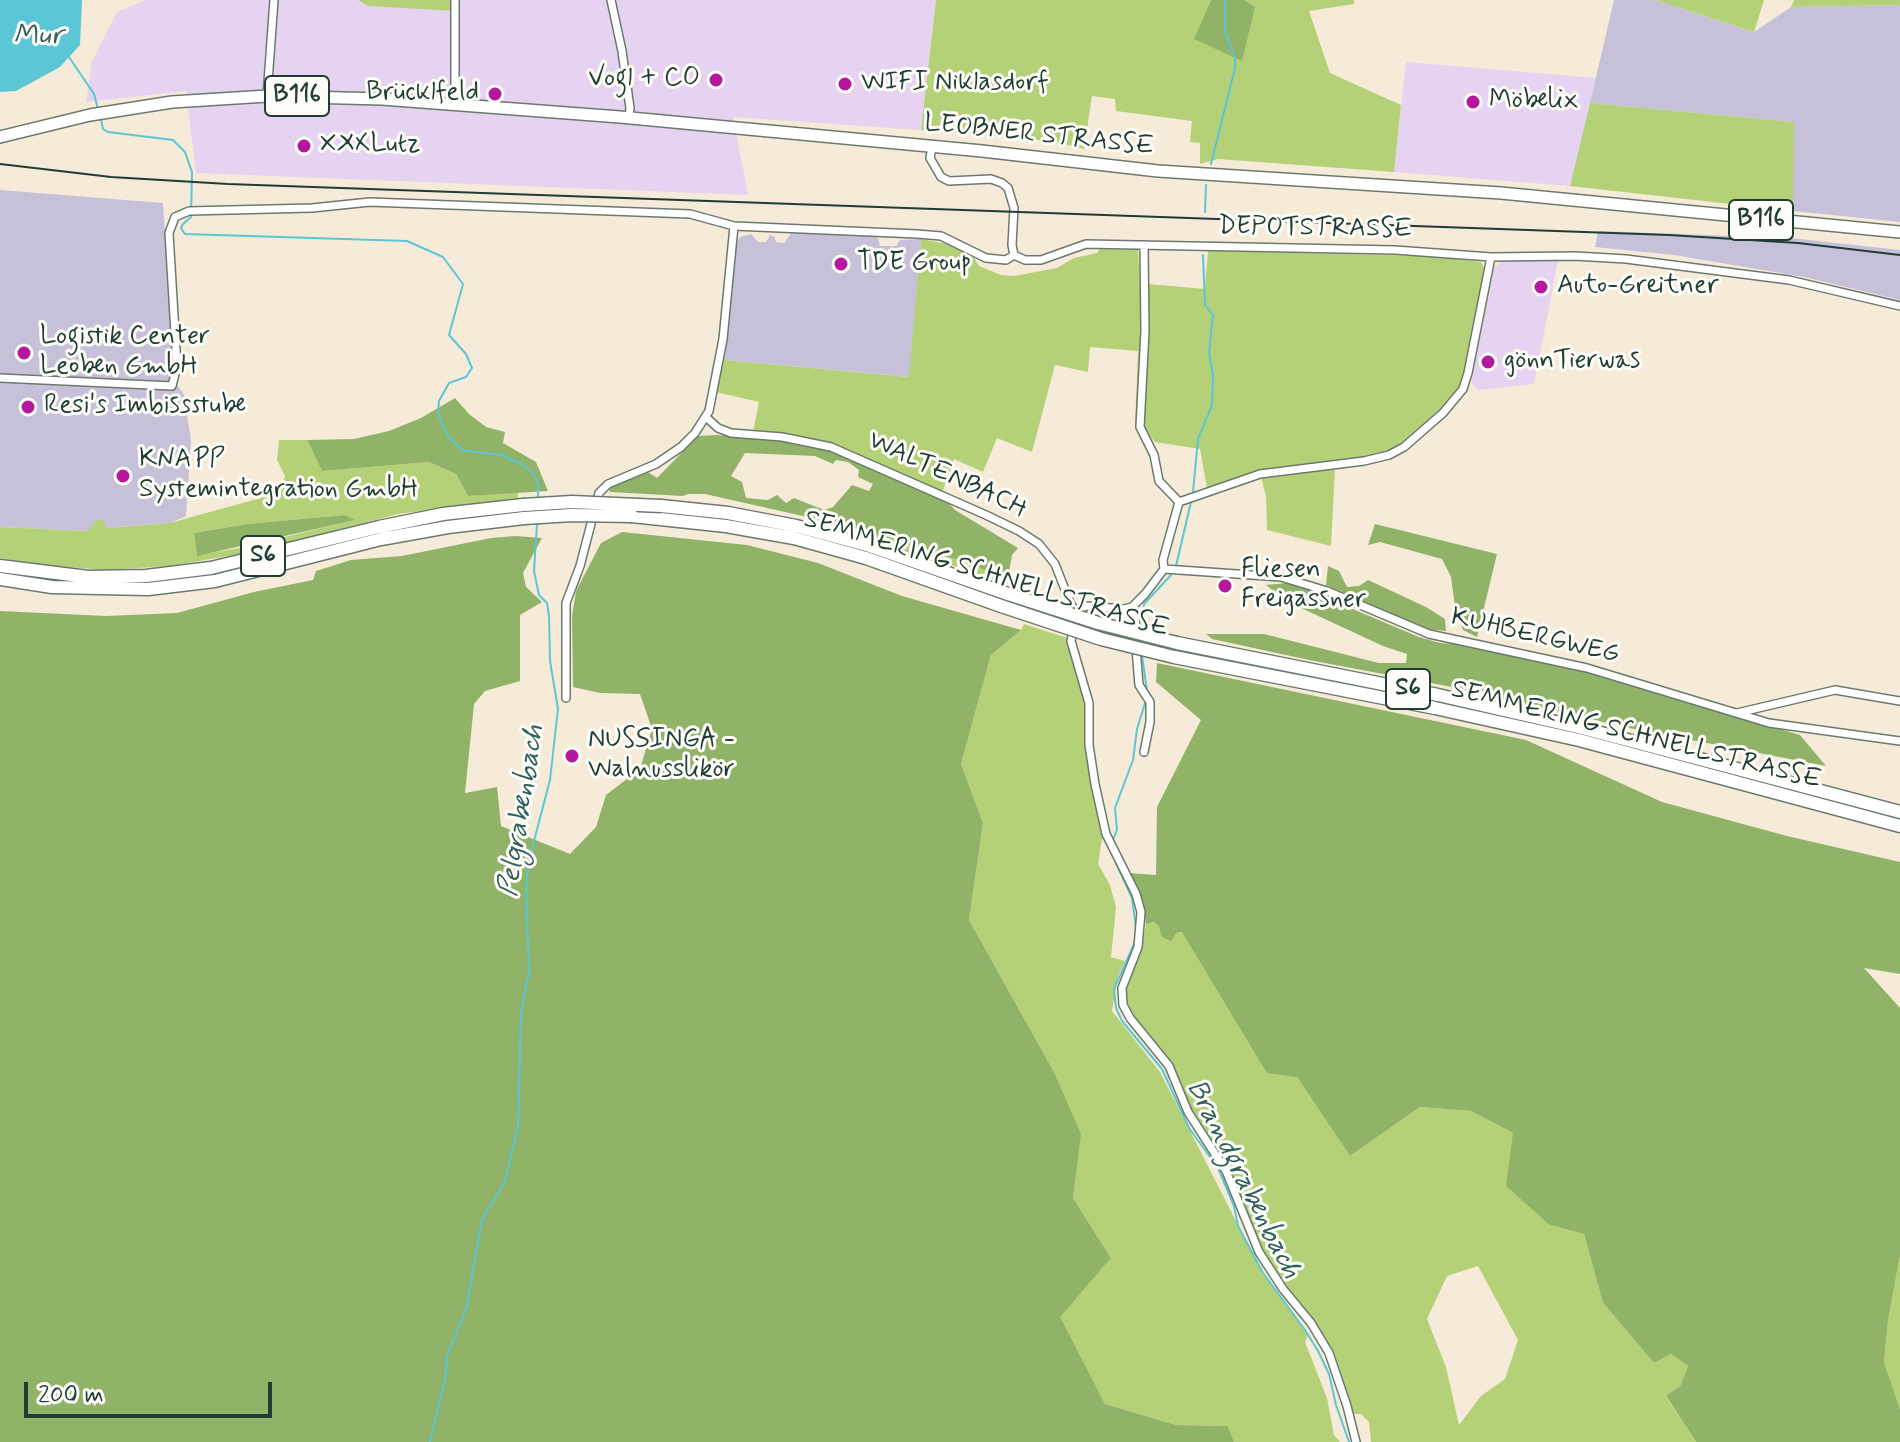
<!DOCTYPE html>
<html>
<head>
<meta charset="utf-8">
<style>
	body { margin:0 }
	#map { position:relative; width:1900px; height:1442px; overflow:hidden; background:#f6ebd8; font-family:Mynerve,sans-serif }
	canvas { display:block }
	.scale { position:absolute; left:24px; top:1382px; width:248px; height:36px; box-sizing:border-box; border:4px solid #1f3d34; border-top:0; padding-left:10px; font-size:24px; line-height:28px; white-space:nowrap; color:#1f3d34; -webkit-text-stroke:6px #fdfcf7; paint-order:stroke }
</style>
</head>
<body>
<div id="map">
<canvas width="1900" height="1442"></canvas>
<div class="scale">200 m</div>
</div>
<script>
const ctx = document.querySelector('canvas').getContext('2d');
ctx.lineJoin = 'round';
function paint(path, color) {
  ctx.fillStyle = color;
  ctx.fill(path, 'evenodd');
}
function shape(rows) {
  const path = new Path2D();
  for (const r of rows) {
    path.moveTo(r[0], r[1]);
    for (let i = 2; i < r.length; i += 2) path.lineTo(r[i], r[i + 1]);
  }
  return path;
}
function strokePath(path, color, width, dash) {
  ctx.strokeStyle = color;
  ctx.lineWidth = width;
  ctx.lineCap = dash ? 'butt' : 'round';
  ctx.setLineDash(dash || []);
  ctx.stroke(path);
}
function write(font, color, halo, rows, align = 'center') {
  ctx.font = font + ' Mynerve,sans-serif';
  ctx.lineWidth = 6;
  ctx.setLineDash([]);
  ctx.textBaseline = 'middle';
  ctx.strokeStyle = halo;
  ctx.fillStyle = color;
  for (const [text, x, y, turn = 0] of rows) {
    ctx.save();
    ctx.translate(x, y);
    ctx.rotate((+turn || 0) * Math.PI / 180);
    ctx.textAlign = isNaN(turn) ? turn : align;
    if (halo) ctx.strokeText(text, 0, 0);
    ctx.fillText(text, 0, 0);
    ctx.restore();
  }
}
const built = shape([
	[146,0,358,0,369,6,455,0,936,0,921,130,733,117,748,195,196,173,186,91,86,102,92,62,117,12],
	[1406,62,1596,78,1570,186,1394,172],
	[1511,260,1558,261,1534,384,1478,390,1471,382,1494,268,1502,261]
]);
const industrial = shape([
	[1614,0,1655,0,1754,32,1791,7,1900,5,1900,222,1793,211,1793,122,1590,103],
	[0,190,163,203,175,381,184,395,191,440,186,516,170,523,105,528,104,520,100,521,95,522,89,531,0,527],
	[1598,231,1791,238,1900,250,1900,300,1804,277,1674,255,1595,247],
	[792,232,871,235,878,238,880,246,896,246,900,240,921,239,910,377,724,360,734,246,740,237,751,234,758,242,766,242,770,235,774,236,776,242,784,243]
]);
const green = shape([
	[358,0,455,0,455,11,368,6],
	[936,0,1211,0,1195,39,1255,8,1244,0,1354,0,1354,4,1309,11,1330,73,1401,105,1394,172,1218,159,1200,164,1200,143,1190,142,1192,121,1116,111,1115,99,1092,96,1084,149,1051,141,921,130],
	[1655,0,1764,0,1754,32],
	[1794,0,1900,0,1900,5,1791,7],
	[1590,103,1794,122,1793,211,1570,186],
	[921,239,952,245,974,258,979,266,1001,275,1014,276,1057,268,1074,258,1097,253,1100,249,1138,250,1142,323,1137,423,1135,425,1138,351,1090,347,1088,372,1055,365,1032,452,997,438,983,472,954,459,942,493,862,456,821,440,753,432,759,402,716,392,724,360,909,377],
	[1208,251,1432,256,1481,262,1486,271,1466,370,1460,386,1431,420,1403,443,1387,452,1368,457,1259,471,1207,488,1200,449,1155,442,1143,428,1148,284,1205,289],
	[279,440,307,440,322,471,429,462,456,474,468,496,518,492,518,498,398,514,250,552,171,566,104,570,42,565,0,558,0,527,88,531,95,521,104,520,106,528,170,523,279,493,285,476,277,460],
	[345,515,354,520,240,548,197,555,194,533,247,524],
	[1335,468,1331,546,1267,530,1266,496,1261,477],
	[856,528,928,549,985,570,993,579,841,529],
	[1024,624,1067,638,1086,703,1087,761,1103,832,1098,864,1110,885,1116,907,1111,957,1125,961,1118,976,1112,1011,1160,1072,1263,1274,1308,1335,1305,1342,1327,1398,1334,1435,1340,1442,1234,1442,1228,1426,1176,1425,1105,1404,1059,1317,1111,1258,1073,1198,1080,1134,1054,1072,969,920,983,823,961,764,991,655,1021,630],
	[1153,922,1176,933,1182,932,1297,1077,1350,1156,1420,1107,1471,1111,1513,1133,1550,1225,1584,1234,1603,1303,1654,1363,1671,1354,1688,1366,1680,1386,1666,1397,1696,1442,1371,1442,1369,1422,1361,1414,1353,1414,1326,1340,1267,1259,1231,1175,1217,1149,1191,1113,1176,1071,1160,1047,1133,1015,1127,1002,1126,982,1143,941,1146,924],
	[1478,1266,1518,1340,1505,1379,1481,1396,1459,1425,1446,1367,1427,1319,1447,1276],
	[1900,1255,1900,1409,1884,1362,1888,1321]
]);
const forest = shape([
	[1211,0,1244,0,1255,7,1242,61,1194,39],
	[455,398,469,414,486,427,505,432,503,443,536,462,548,491,468,496,456,474,429,462,322,471,307,440,354,439,389,431,421,418],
	[717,435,814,445,858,460,944,498,955,510,1018,548,1012,555,1007,584,993,579,985,570,955,559,856,528,705,494,688,494,683,496,610,492,609,486,641,473,648,472,657,478,698,436],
	[745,453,815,456,833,464,836,460,848,462,859,470,858,477,873,484,869,491,852,485,833,507,824,510,794,498,786,503,777,495,768,500,746,498,742,482,731,476],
	[345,515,355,520,197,556,194,533,247,524],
	[1375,524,1497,554,1477,637,1463,630,1456,614,1451,577,1442,559,1380,542,1368,545],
	[622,532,747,545,818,563,902,596,1021,630,991,655,961,764,983,823,969,920,1054,1072,1081,1134,1073,1198,1111,1258,1060,1317,1105,1404,1176,1425,1228,1426,1234,1442,0,1442,0,611,106,616,177,613,254,592,313,580,316,571,351,560,402,556,491,538,515,536,542,538,523,573,526,587,542,602,520,615,520,681,485,691,474,704,465,793,497,787,501,826,570,854,596,827,606,795,640,769,652,729,640,694,600,693,573,687,572,616,576,591,601,543],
	[1328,566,1339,571,1347,587,1359,586,1368,580,1426,607,1445,619,1446,631,1426,629,1326,585],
	[1287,583,1325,594,1355,610,1419,637,1440,643,1474,645,1586,671,1800,735,1826,766,1624,727,1468,690,1309,660,1212,639,1206,634,1264,634,1379,663,1406,663,1407,654,1383,646,1286,601,1266,585],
	[1157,663,1526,740,1662,802,1787,836,1900,862,1900,974,1864,968,1900,1008,1900,1255,1888,1321,1884,1362,1900,1409,1900,1442,1696,1442,1666,1396,1680,1386,1688,1366,1671,1354,1654,1363,1603,1303,1584,1234,1550,1225,1506,1186,1513,1133,1471,1111,1420,1107,1350,1156,1297,1077,1267,1073,1182,932,1176,933,1171,941,1162,937,1159,926,1154,922,1146,924,1142,900,1129,873,1156,875,1157,807,1201,720,1156,682]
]);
const water = shape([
	[0,0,82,0,80,45,60,67,16,91,0,92]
]);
const stream = shape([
	[69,57,94,94,98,109],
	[101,119,103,129,108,132,173,140,185,152,192,172,191,217,183,224,181,228,185,234,407,241,443,257,463,284,449,335,466,354,472,368,466,377,449,383,439,401,438,414,449,438,463,450,501,455,520,463,533,473,538,482,538,498],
	[1211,164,1235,68,1235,57,1225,32,1225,0],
	[1205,212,1206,185],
	[1193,492,1198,439,1212,405,1213,375,1209,353,1213,315,1205,305,1203,255],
	[1176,566,1191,502],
	[1142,630,1144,604,1171,575],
	[1142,656,1147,691],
	[1113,840,1117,830,1115,808,1133,760,1137,729,1146,700],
	[1111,852,1132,898,1136,928,1135,942,1114,989,1116,1008,1122,1021,1162,1069,1189,1128,1218,1168,1234,1206,1238,1226,1263,1273,1305,1330,1318,1351,1329,1374,1336,1405,1349,1442],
	[430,1442,446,1375,447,1356,466,1309,482,1220,505,1181,518,1126,521,1013,529,972,526,888,529,860,550,780,558,709,550,661,549,616,547,603,539,595,534,571,537,524]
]);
const street = shape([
	[611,0,622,51,630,108,629,118],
	[267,96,274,0],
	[455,103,455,0],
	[932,147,930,158,941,177,949,181,991,179,1002,183,1008,188,1014,208,1012,245,1014,255],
	[1144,245,1145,331,1140,427,1154,455,1159,481,1179,502],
	[0,378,172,386,177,366,169,233,175,217,189,211,312,208,370,202,690,214,734,226,917,234,941,236,986,258,1006,260,1014,255,1025,260,1041,260,1086,244,1395,250,1491,257,1575,256,1626,259,1789,280,1900,306],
	[707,418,718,428,731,433,782,437,831,447,986,515,1019,531,1039,544,1055,564,1071,605,1076,611,1086,606,1124,609,1132,607,1145,594,1164,569,1163,560,1179,502,1260,474,1364,461,1389,455,1404,447,1443,413,1463,389,1468,373,1491,257],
	[1164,569,1281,577,1327,591,1429,634,1587,668,1769,723,1900,741],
	[1132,607,1135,612,1136,636],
	[1076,613,1071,641,1089,703,1089,745,1095,784,1106,834,1136,894,1141,912,1138,947,1122,988,1123,1005,1130,1018,1169,1066,1188,1112,1226,1171,1259,1252,1283,1289,1311,1323,1329,1353,1347,1406,1356,1442],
	[1136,648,1139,685,1150,702,1150,722,1144,752],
	[566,698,566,603,580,566,599,493,608,484,656,464,681,447,695,433,709,411,723,339,734,226],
	[1737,713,1835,690,1900,701]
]);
const primary = shape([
	[0,137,90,115,172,102,267,96,382,99,620,117,982,151,1158,171,1501,193,1900,232]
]);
const highway = shape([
	[661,506,728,513,796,526,870,546,1008,594],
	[632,516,726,526,794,538,866,558,1004,607],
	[0,566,88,577,146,576,211,568,379,527,443,514,523,505],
	[0,579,52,587,148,589,215,581,381,539,448,527,524,518],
	[1177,643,1438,695,1582,728,1900,812],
	[1174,657,1435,708,1579,740,1900,826]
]);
const rail = shape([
	[0,164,111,177,228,184,1669,235,1798,243,1900,255]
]);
const highwayBridge = shape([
	[523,505,572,502,661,506],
	[524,518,572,515,632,516],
	[1008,594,1098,623,1177,643],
	[1004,607,1101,639,1174,657]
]);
const markers = [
	[716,80,8,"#b5179e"],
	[845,84,8,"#b5179e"],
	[495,94,8,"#b5179e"],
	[1473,102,8,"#b5179e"],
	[304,146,8,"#b5179e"],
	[841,264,8,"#b5179e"],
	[1541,287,8,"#b5179e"],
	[24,353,8,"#b5179e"],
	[1488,362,8,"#b5179e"],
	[28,407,8,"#b5179e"],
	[123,476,8,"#b5179e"],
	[1225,586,8,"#b5179e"],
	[572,756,8,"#b5179e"]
];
const shields = [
	[297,96,64],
	[1761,220,64],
	[263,556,44],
	[1408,689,44]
];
const shieldNames = [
	["B116",297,96],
	["B116",1761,220],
	["S6",263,556],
	["S6",1408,689]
];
const poiNames = [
	["Vogl + CO",700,80,"right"],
	["WIFI Niklasdorf",861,84],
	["Brücklfeld",479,94,"right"],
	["Möbelix",1489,102],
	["XXXLutz",320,146],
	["TDE Group",857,264],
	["Auto-Greitner",1557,287],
	["Logistik Center",40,338],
	["Leoben GmbH",40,368],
	["gönnTierwas",1504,362],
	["Resi's Imbissstube",44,407],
	["KNAPP",139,461],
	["Systemintegration GmbH",139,491],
	["Fliesen",1241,571],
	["Freigassner",1241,601],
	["NUSSINGA -",588,741],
	["Walnusslikör",588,771]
];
const streetNames = [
	["LEOBNER STRASSE",1039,136,6],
	["DEPOTSTRASSE",1315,229,1],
	["WALTENBACH",947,476,25],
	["SEMMERING SCHNELLSTRASSE",986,575,17],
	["KUHBERGWEG",1535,637,13],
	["SEMMERING SCHNELLSTRASSE",1636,736,14]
];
const waterNames = [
	["Mur",38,37],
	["Pelgrabenbach",523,811,-81],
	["Brandgrabenbach",1242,1180,63]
];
paint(built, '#e5d3f1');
paint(industrial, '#c7c0d9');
paint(green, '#b5d178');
paint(forest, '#90b368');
paint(water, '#5bc6d6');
strokePath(stream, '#5bc6d6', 2);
strokePath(street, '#6a7a6d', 10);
strokePath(primary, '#6a7a6d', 14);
strokePath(highway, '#6a7a6d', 15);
strokePath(street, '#fff', 7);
strokePath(primary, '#fff', 11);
strokePath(highway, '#fff', 12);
strokePath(rail, '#1f3d34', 2);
strokePath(highwayBridge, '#6a7a6d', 15, []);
strokePath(highwayBridge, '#fff', 12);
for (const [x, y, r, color] of markers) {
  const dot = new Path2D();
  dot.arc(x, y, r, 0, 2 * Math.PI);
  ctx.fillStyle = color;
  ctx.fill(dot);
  strokePath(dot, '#fdfcf7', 3);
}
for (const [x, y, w] of shields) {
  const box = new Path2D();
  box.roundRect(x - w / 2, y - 20, w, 40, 6);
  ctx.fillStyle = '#fdfcf7';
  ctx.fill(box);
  strokePath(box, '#1f3d34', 2);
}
write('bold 24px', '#1f3d34', null, shieldNames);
write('26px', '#1f3d34', '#fdfcf7', poiNames, 'left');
write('26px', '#1f3d34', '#fdfcf7', streetNames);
write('italic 28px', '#2e5f5c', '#fdfcf7', waterNames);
</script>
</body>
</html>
